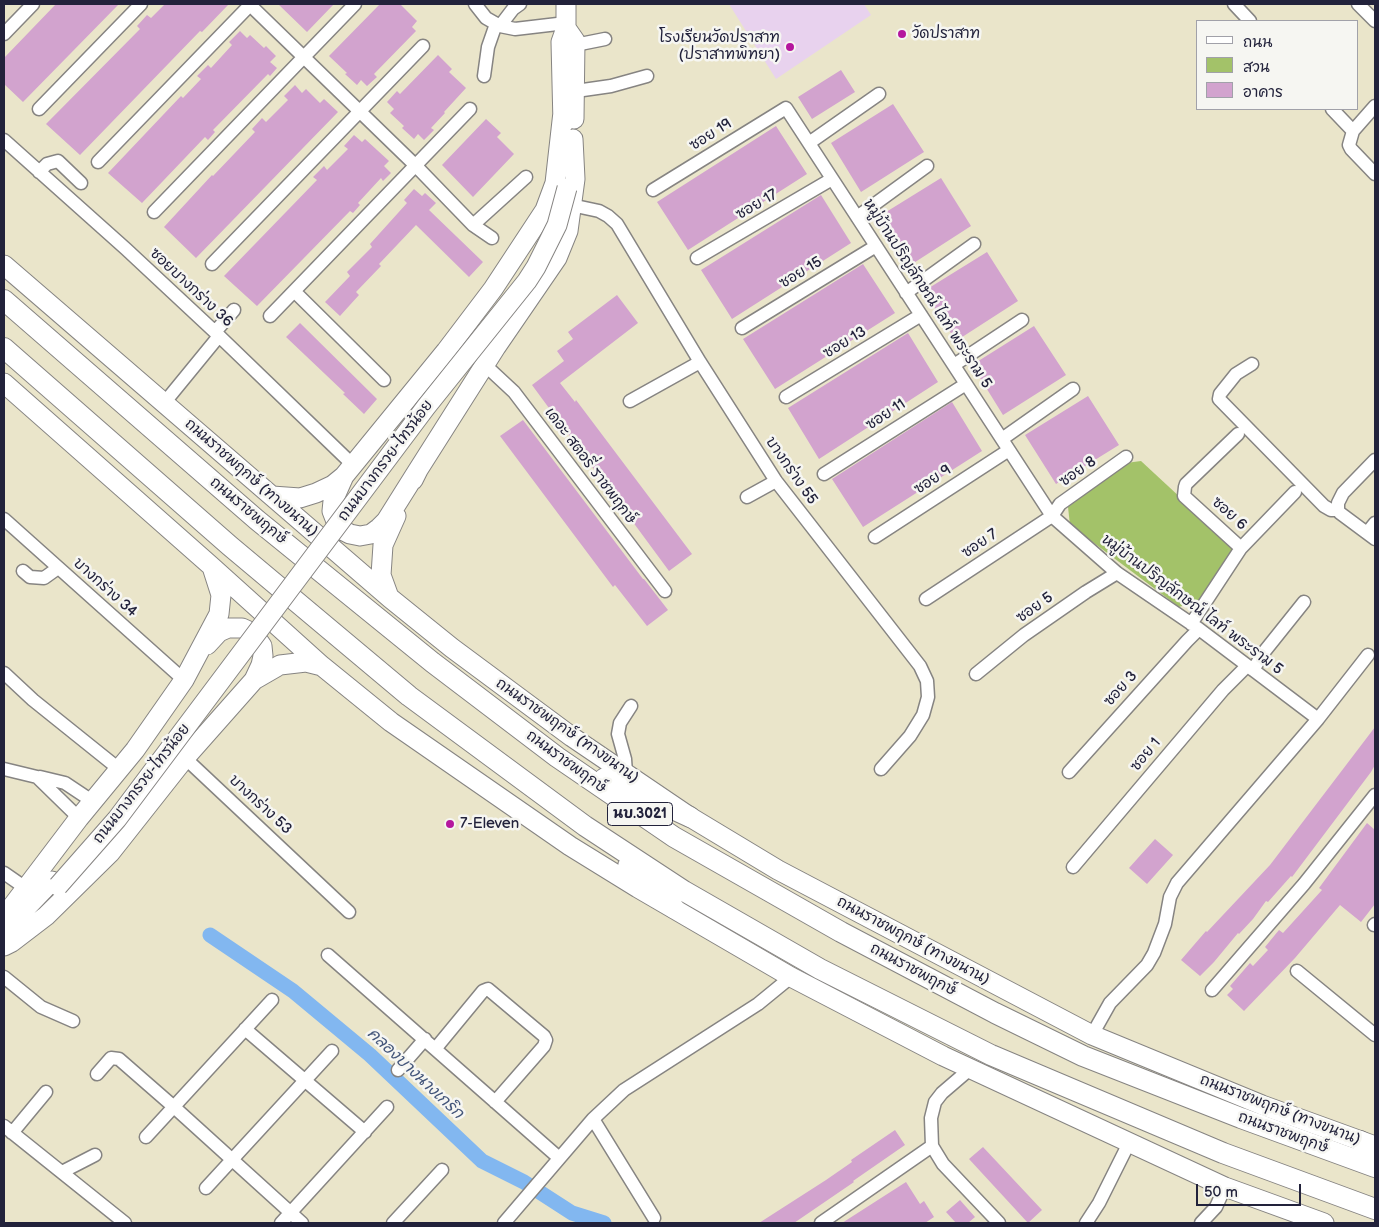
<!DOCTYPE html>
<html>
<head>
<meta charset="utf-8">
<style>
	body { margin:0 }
	#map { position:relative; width:1379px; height:1227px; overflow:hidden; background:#eae5ca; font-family:"Balsamiq Sans","Playpen Sans Thai",sans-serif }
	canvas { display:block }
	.frame { position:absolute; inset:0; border:5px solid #22223b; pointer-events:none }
	.legend { position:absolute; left:1196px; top:20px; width:162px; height:90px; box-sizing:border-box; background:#f6f6f2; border:1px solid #a1a1a9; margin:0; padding:6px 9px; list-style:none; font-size:15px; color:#22223b }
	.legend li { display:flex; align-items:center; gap:10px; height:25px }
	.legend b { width:25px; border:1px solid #a1a1a9 }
	.scale { position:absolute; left:1196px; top:1184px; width:105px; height:22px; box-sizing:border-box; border:2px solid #22223b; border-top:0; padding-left:6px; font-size:15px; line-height:18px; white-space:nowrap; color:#22223b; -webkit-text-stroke:4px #f6f6f2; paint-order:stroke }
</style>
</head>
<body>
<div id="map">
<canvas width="1379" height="1227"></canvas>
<div class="frame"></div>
<ul class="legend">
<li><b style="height:6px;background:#fff"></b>ถนน</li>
<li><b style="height:14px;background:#a3c269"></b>สวน</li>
<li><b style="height:14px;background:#d2a3ce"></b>อาคาร</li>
</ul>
<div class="scale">50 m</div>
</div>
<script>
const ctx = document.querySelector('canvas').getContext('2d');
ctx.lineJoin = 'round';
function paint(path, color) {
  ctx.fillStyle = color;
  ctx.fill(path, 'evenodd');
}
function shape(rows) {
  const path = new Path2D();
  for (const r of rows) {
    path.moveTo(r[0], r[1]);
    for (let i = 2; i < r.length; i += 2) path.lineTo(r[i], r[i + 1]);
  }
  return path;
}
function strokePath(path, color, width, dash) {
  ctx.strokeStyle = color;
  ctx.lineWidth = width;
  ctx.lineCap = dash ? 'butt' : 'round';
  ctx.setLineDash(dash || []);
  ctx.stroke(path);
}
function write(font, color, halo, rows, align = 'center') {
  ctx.font = font + ' "Balsamiq Sans","Playpen Sans Thai",sans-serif';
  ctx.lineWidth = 5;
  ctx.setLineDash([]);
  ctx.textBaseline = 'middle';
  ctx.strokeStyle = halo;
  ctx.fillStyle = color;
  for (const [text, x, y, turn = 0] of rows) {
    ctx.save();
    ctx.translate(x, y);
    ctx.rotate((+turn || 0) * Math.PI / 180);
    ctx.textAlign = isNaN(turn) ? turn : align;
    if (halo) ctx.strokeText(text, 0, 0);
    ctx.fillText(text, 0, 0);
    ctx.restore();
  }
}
const built = shape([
	[729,4,864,4,871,15,776,79]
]);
const green = shape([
	[1141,461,1236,549,1198,601,1179,607,1070,525,1068,507,1126,463]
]);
const canal = shape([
	[210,935,293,991,370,1055,482,1161,524,1182,572,1213,604,1223]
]);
const building = shape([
	[56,4,119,4,23,102,4,84,4,58],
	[165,4,229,4,202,32,200,31,80,155,46,124,140,29,137,26,147,15,151,18],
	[278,4,334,4,307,32],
	[380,4,400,4,417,21,412,27,416,31,374,74,377,77,367,86,361,80,357,85,345,74,347,73,329,56],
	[240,31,247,38,250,35,264,48,266,46,276,56,270,62,277,68,270,76,268,74,213,130,215,132,208,140,205,137,142,203,108,173,181,96,183,98,201,79,197,76,208,65,211,68,232,45,229,42],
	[438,55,452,69,449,72,466,88,444,112,445,113,431,128,434,130,424,140,418,134,414,139,402,128,404,126,390,113,394,109,387,102,397,91,400,94],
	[841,70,855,92,812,119,798,97],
	[295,85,302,93,306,89,320,103,324,99,338,112,196,258,164,227,212,175,213,176,255,132,252,129,262,118,266,122,288,100,284,96],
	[893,104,924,152,861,192,831,143],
	[486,119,501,133,497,137,514,154,473,197,442,165],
	[776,126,807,174,688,250,657,202],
	[354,135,362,142,365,139,389,161,384,166,391,173,383,181,381,178,358,203,360,205,353,213,350,211,257,306,224,276,317,180,313,177,324,166,327,170,348,149,344,146],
	[941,178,971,226,909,266,878,217],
	[414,189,422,196,425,193,436,203,429,210,483,262,469,277,416,225,379,264,381,266,356,292,359,295,340,316,325,302,350,276,347,272,372,247,370,244,407,203,404,200],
	[821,195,851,243,732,319,701,270],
	[987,252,1018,301,956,341,924,291],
	[863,264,895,313,775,389,743,339],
	[617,295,638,323,560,383,575,402,576,400,692,554,669,571,532,385,564,361,557,351,573,339,568,332],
	[300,323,377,399,364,414,343,394,345,393,286,337],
	[1034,326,1066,375,1003,415,972,365],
	[908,333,938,382,819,459,788,408],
	[1088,396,1119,445,1056,484,1025,435],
	[952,402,982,451,863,527,832,479],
	[523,420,643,579,644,579,668,610,647,626,615,585,613,587,500,436],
	[1375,727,1375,765,1371,772,1292,877,1291,876,1268,902,1266,901,1253,919,1239,934,1238,933,1214,962,1200,976,1181,960,1206,931,1207,932,1270,865],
	[1367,823,1375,830,1375,904,1361,922,1340,905,1295,958,1244,1011,1227,995,1233,989,1230,986,1250,963,1253,966,1268,950,1265,947,1279,930,1283,933,1322,890,1319,888],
	[1155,839,1173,855,1147,884,1129,868],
	[895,1130,905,1145,853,1181,854,1182,794,1223,759,1223,826,1180,852,1162,851,1160],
	[983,1147,1042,1210,1028,1223,969,1159],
	[906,1182,920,1204,924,1201,934,1217,925,1223,842,1223],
	[960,1200,975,1217,968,1223,956,1223,946,1212]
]);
const minor = shape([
	[249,4,415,165,473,225,492,238],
	[475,4,486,18,500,26,515,29,566,23],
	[1234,4,1250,21],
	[1358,4,1375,21],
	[500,26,513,9,520,4],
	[4,34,33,4],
	[575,45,605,39],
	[484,76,488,47,496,24],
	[576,91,611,86,647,76],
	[1375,106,1353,131,1349,145,1351,149,1375,174],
	[39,109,141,4],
	[1332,109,1353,131],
	[4,140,126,249,215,332,352,464],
	[809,143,879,94],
	[98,162,251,4],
	[39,172,47,164,58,161,81,183],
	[653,190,786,108,1052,516,1117,573,1199,629,1318,719,1177,883,1170,897,1165,924,1154,953,1147,965,1110,1003,1092,1035],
	[571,205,599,211,608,216,617,224,700,362,776,481,920,666,927,681,928,697,923,715,910,736,881,769],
	[154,212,355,4],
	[857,217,927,166],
	[473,225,526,177],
	[697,258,832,179],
	[212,264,423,46],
	[294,291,384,380],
	[906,293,974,244],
	[270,316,470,109],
	[742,328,876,246],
	[215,332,234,310],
	[1252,364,1236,374,1220,394,1219,399,1324,506,1331,510,1338,510],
	[485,365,514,392,665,591],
	[954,365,1022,320],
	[786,397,921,315],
	[630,401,700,362],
	[165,402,219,336],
	[1002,439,1073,389],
	[1375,460,1343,493,1338,503,1338,510,1340,513,1375,539],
	[824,474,966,384],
	[747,497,776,481],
	[4,519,184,680],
	[1367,533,1375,523],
	[875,537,1009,450],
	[1241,548,1295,492],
	[23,571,30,577,44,578,58,568],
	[926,599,1052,516,1060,504,1126,457],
	[1191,624,1241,548,1184,496,1185,487,1186,484,1238,434],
	[1253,670,1264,652,1304,602],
	[4,673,33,700,119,769],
	[976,674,1024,635,1086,592,1117,573],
	[1318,719,1368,655],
	[185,758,349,912],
	[4,769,37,777,79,818],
	[1069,772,1187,641,1199,629],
	[626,773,625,759,618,734,620,723,631,706],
	[40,777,65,783,92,801],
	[1073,867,1223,690,1247,666],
	[4,873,27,889],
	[1374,925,1375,924],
	[328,955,558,1157],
	[1297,971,1375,1035],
	[4,977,41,1007,73,1021],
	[1212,990,1304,884,1375,795],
	[245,1029,365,1132],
	[436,1048,483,991,488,989,544,1036,546,1040,544,1046,495,1102],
	[970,1069,942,1093,935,1102,931,1118,932,1146,943,1164,999,1223],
	[398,1070,425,1039],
	[97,1074,111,1058,119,1059,174,1107,302,1223],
	[593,1119,654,1218],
	[4,1126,125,1223],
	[12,1133,46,1092],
	[146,1137,272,1000],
	[62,1172,95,1155],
	[206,1188,332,1051],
	[281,1223,387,1107],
	[393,1223,442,1170],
	[504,1223,593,1119,624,1090,758,1004,791,977],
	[821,1223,932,1146],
	[1086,1223,1099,1203,1129,1143],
	[1201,1223,1216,1207,1225,1187]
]);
const secondary = shape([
	[566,28,575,41,574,119],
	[563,124,561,42,566,28,566,4],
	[4,265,390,598,452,648,572,737,690,817,778,870,1092,1035,1262,1105,1375,1146],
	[4,383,210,565,322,666,391,722,570,846,638,888,791,977,943,1056,1225,1187,1324,1223],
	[418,470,386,521,379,528,371,534,360,536,350,534,344,531,337,524,332,511,333,501,344,476,446,351,493,289,545,210,555,183,563,112],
	[413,480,418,470,496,347,557,258,568,231,575,179,573,139],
	[272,496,300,498,316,493,333,485,344,476],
	[389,597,381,575,383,545,396,516],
	[207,645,219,632,228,628,242,628,253,633,262,646,263,656,261,665,254,680],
	[4,917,79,818,135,750,184,680,219,614,221,595,213,570],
	[4,931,52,881],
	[4,946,12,942,46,916,110,853,185,758,254,680,280,665,306,662,322,666]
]);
const primary = shape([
	[4,300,257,520,432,662,557,757,674,837,841,932,995,1013,1083,1056,1241,1118,1375,1167],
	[4,348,230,546,409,696,585,826,684,891,820,969,991,1055,1223,1153,1375,1209],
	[605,778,690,817],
	[628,866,674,908],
	[1360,1141,1375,1149]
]);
const secondaryBridge = shape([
	[58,886,117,819,426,407,527,281,536,267,557,225,567,188]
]);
const markers = [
	[902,34,5,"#b5179e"],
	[790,47,5,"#b5179e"],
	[450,824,5,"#b5179e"]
];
const shields = [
	[640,814,65]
];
const shieldNames = [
	["นบ.3021",640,814]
];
const poiNames = [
	["วัดปราสาท",912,34],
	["โรงเรียนวัดปราสาท",780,38,"right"],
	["(ปราสาทพิทยา)",780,55,"right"],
	["7-Eleven",460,824]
];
const streetNames = [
	["ซอย 19",711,135,-32],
	["ซอย 17",757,205,-30],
	["ซอย 15",801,273,-31],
	["ซอยบางกร่าง 36",191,288,43],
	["หมู่บ้านปริญลักษณ์ ไลท์ พระราม 5",927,294,57],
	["ซอย 13",845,343,-31],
	["ซอย 11",886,415,-33],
	["ถนนบางกรวย-ไทรน้อย",386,461,-53],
	["เดอะ สตอรี่ ราชพฤกษ์",590,466,53],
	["บางกร่าง 55",791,471,55],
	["ซอย 8",1078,472,-35],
	["ถนนราชพฤกษ์ (ทางขนาน)",251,478,41],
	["ซอย 9",933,480,-33],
	["ถนนราชพฤกษ์",248,511,40],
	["ซอย 6",1229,514,42],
	["ซอย 7",980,544,-34],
	["บางกร่าง 34",105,588,42],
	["หมู่บ้านปริญลักษณ์ ไลท์ พระราม 5",1192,605,37],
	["ซอย 5",1035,608,-35],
	["ซอย 3",1121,689,-48],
	["ถนนราชพฤกษ์ (ทางขนาน)",567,731,35],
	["ซอย 1",1146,755,-50],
	["ถนนราชพฤกษ์",566,762,36],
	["ถนนบางกรวย-ไทรน้อย",142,784,-52],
	["บางกร่าง 53",260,805,43],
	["ถนนราชพฤกษ์ (ทางขนาน)",913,941,28],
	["ถนนราชพฤกษ์",913,970,28],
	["ถนนราชพฤกษ์ (ทางขนาน)",1280,1110,21],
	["ถนนราชพฤกษ์",1283,1133,20]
];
const waterNames = [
	["คลองบางนางเกริก",415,1074,43]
];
paint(built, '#e8d2ee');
paint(green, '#a3c269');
strokePath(canal, '#82b7f0', 15);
paint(building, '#d2a3ce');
strokePath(minor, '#868482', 15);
strokePath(secondary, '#868482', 21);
strokePath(primary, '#868482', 22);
strokePath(minor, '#fff', 12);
strokePath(secondary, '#fff', 19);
strokePath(primary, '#fff', 20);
strokePath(secondaryBridge, '#868482', 21, []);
strokePath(secondaryBridge, '#fff', 19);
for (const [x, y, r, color] of markers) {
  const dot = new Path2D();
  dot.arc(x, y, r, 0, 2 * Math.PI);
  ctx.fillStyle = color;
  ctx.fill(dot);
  strokePath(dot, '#f6f6f2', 2);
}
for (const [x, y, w] of shields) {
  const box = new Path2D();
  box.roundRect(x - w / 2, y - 11.5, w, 23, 4);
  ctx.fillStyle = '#f6f6f2';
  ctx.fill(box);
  strokePath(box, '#22223b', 1);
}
write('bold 14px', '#22223b', null, shieldNames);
write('15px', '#22223b', '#f6f6f2', poiNames, 'left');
write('15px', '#22223b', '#f6f6f2', streetNames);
write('italic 16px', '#44567a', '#f6f6f2', waterNames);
</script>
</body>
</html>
